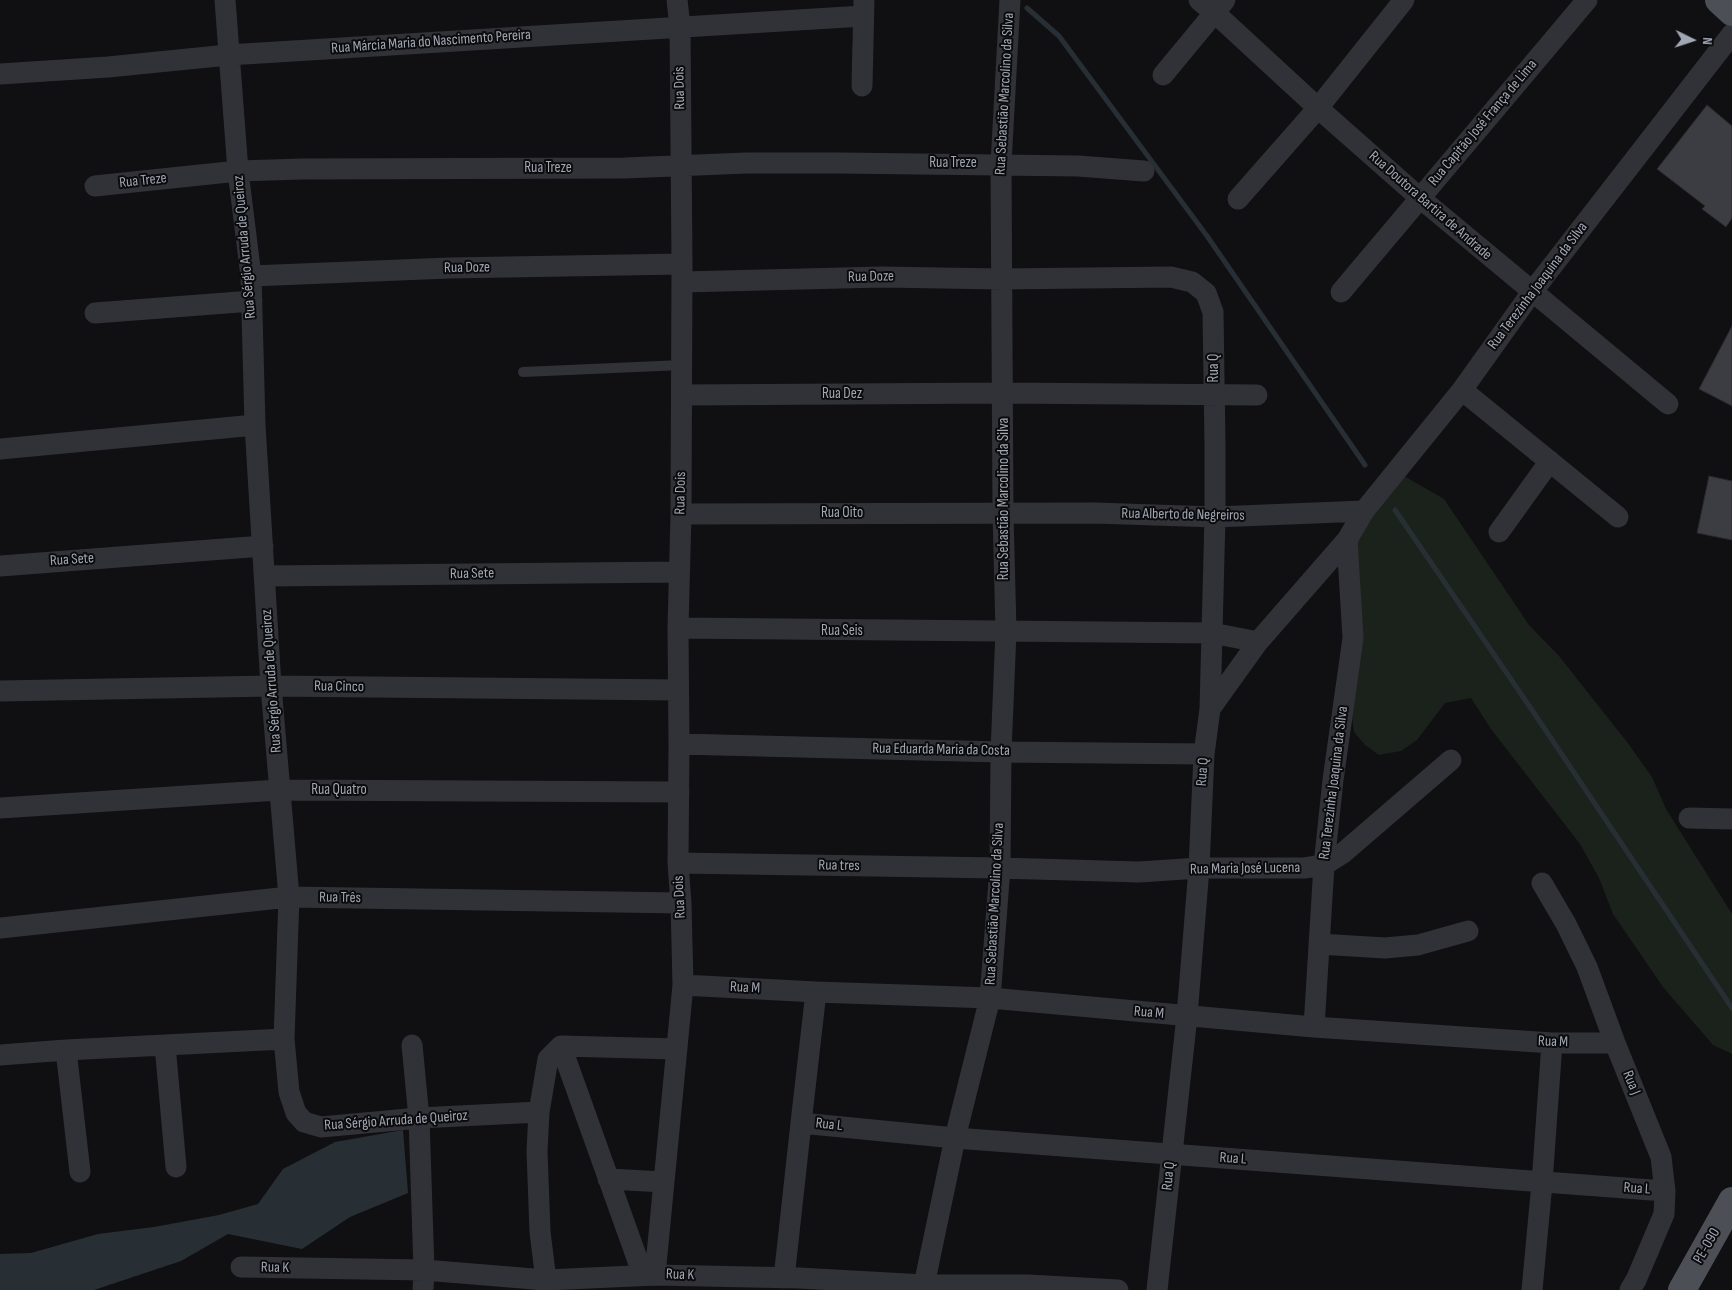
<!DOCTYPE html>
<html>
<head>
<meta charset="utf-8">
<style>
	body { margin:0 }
	#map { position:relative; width:1732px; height:1290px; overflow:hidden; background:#101012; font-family:"Sofia Sans Condensed",sans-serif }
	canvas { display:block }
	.north { position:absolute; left:1667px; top:15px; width:50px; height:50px; -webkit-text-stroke:4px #0b0b0d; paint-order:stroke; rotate:94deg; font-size:14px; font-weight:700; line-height:20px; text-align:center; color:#a1a7b3 }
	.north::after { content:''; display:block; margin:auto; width:18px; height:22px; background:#a1a7b3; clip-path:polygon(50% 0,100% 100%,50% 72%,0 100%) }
</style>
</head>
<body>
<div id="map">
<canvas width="1732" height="1290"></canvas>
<div class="north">N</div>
</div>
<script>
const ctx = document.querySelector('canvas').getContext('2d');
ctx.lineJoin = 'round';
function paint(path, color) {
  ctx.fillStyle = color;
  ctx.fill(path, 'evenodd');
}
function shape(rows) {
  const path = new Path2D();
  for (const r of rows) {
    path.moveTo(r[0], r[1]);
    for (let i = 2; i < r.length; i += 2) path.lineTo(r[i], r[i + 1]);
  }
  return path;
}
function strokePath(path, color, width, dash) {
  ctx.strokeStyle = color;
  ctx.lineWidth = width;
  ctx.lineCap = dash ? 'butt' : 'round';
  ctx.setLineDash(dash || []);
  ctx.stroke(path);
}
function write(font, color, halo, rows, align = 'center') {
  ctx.font = font + ' "Sofia Sans Condensed",sans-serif';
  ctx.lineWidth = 4;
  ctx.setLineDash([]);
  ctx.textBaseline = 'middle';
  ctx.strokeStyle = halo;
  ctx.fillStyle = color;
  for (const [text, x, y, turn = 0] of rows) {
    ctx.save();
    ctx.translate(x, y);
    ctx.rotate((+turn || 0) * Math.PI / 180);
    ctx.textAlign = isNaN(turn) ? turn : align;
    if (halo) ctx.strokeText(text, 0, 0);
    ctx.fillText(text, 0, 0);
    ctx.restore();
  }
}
const green = shape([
	[1404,476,1444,499,1529,625,1559,656,1627,742,1652,777,1666,809,1732,914,1732,1054,1713,1045,1663,987,1613,914,1599,878,1580,844,1491,729,1471,698,1445,703,1417,740,1401,751,1379,755,1365,745,1354,732,1350,700,1353,557,1359,530]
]);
const water = shape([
	[403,1130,408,1193,350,1217,302,1249,228,1234,181,1261,94,1290,0,1290,0,1254,31,1253,98,1234,154,1227,219,1215,258,1204,283,1169,335,1142]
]);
const stream = shape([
	[1027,8,1059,36,1207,236,1365,465],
	[1395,510,1532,710,1732,1008]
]);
const building = shape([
	[1707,105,1732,126,1732,218,1726,227,1702,209,1705,206,1657,169,1707,105],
	[1732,326,1732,406,1699,389,1732,326],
	[1709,476,1732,481,1732,540,1697,533,1709,476]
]);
const lane = shape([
	[523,372,682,365]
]);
const street = shape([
	[225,0,238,171,251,276,255,425,271,686,289,897,284,1039,289,1092,296,1113,304,1122,321,1127,419,1118,539,1112],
	[1199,0,1215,13,1318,108,1420,198,1668,404],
	[0,74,108,67,228,55,863,16],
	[1163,75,1225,0],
	[862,86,864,0],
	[95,186,238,171,302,169,625,168,746,163,840,163,1078,166,1144,171],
	[1238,199,1318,108,1404,0],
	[251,276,449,268,682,264],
	[682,282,882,277,1001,279,1171,277,1192,282,1206,293,1213,312,1215,445,1215,517,1210,709,1204,754,1199,868,1187,1016,1157,1290],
	[1341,292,1587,0],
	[95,313,252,301],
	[1462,390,1618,517],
	[682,395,1003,393,1257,395],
	[0,449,255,425],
	[681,514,1095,513,1215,517,1364,511],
	[1499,532,1550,461],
	[0,566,263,546],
	[265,576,679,572],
	[678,628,1212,633,1258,642],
	[0,691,271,686,678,690],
	[1210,709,1258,642,1347,540,1364,511,1462,390,1532,292,1732,34],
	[679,744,1001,752,1204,754],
	[0,808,279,790,679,792],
	[1689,818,1732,819],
	[678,863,1000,868,1139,872,1199,868,1304,868,1324,865,1343,853,1451,760],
	[1542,883,1566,924,1587,967,1615,1043,1661,1157,1665,1191,1664,1214,1636,1280,1630,1290],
	[0,928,289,897,681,903],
	[1319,944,1385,948,1418,945,1468,931],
	[683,985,816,992,990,998,1314,1027,1552,1043,1615,1043],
	[1314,1027,1324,865,1333,780,1353,638,1347,540],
	[165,1045,176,1167],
	[412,1045,419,1118,424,1270,423,1290],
	[561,1046,643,1275],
	[66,1050,80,1172],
	[0,1055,66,1050,284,1039],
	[801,1123,955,1138,1665,1191],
	[608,1179,664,1182],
	[241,1267,424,1270,546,1280,655,1275,799,1278,924,1285,1028,1285,1118,1290],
	[655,1275,683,985,681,903,678,863,679,744,678,628,681,514,682,264,680,26,677,0],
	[784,1278,801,1123,816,992],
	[545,1290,546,1280,540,1232,537,1151,539,1112,548,1059,561,1046,677,1049],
	[923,1290,955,1138,990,998,1000,868,1001,752,1006,631,1003,513,1001,164,1010,0],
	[1532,1290,1542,1183,1552,1043]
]);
const primary = shape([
	[1719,0,1732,12],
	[1682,1290,1732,1201]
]);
const streetNames = [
	["Rua Márcia Maria do Nascimento Pereira",431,42,-4],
	["Rua Dois",680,88,-91],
	["Rua Sebastião Marcolino da Silva",1005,94,-87],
	["Rua Capitão José França de Lima",1483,123,-50],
	["Rua Treze",953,163],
	["Rua Treze",548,168],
	["Rua Treze",143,181,-6],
	["Rua Doutora Bartira de Andrade",1430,206,41],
	["Rua Sérgio Arruda de Queiroz",245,247,-95],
	["Rua Doze",467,268,-1],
	["Rua Doze",871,277,-1],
	["Rua Terezinha Joaquina da Silva",1538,286,-53],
	["Rua Q",1214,368,-90],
	["Rua Dez",842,394],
	["Rua Dois",681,493,-89],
	["Rua Sebastião Marcolino da Silva",1004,499,-90],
	["Rua Oito",842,513],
	["Rua Alberto de Negreiros",1183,515,1],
	["Rua Sete",72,560,-4],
	["Rua Sete",472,574,-1],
	["Rua Seis",842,631],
	["Rua Sérgio Arruda de Queiroz",272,681,-94],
	["Rua Cinco",339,687,1],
	["Rua Eduarda Maria da Costa",941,750,1],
	["Rua Q",1203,772,-86],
	["Rua Terezinha Joaquina da Silva",1334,783,-83],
	["Rua Quatro",339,790],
	["Rua tres",839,866,1],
	["Rua Maria José Lucena",1245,869,-1],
	["Rua Dois",680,897,-93],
	["Rua Três",340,898,1],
	["Rua Sebastião Marcolino da Silva",995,904,-87],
	["Rua M",745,988,3],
	["Rua M",1149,1013,5],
	["Rua M",1553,1042,2],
	["Rua J",1631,1083,68],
	["Rua Sérgio Arruda de Queiroz",396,1121,-4],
	["Rua L",829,1125,6],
	["Rua L",1233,1159,4],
	["Rua Q",1169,1176,-84],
	["Rua L",1637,1189,4],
	["PE-090",1707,1246,-60],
	["Rua K",275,1268,1],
	["Rua K",680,1275,2]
];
paint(green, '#1b221b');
paint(water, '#272f35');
strokePath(stream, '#272f35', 5);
paint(building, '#3c3d42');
strokePath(building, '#2a2a2e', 1);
strokePath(lane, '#313237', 10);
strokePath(street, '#313237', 21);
strokePath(primary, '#4d4f56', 28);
write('15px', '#a1a7b3', '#0b0b0d', streetNames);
</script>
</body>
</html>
